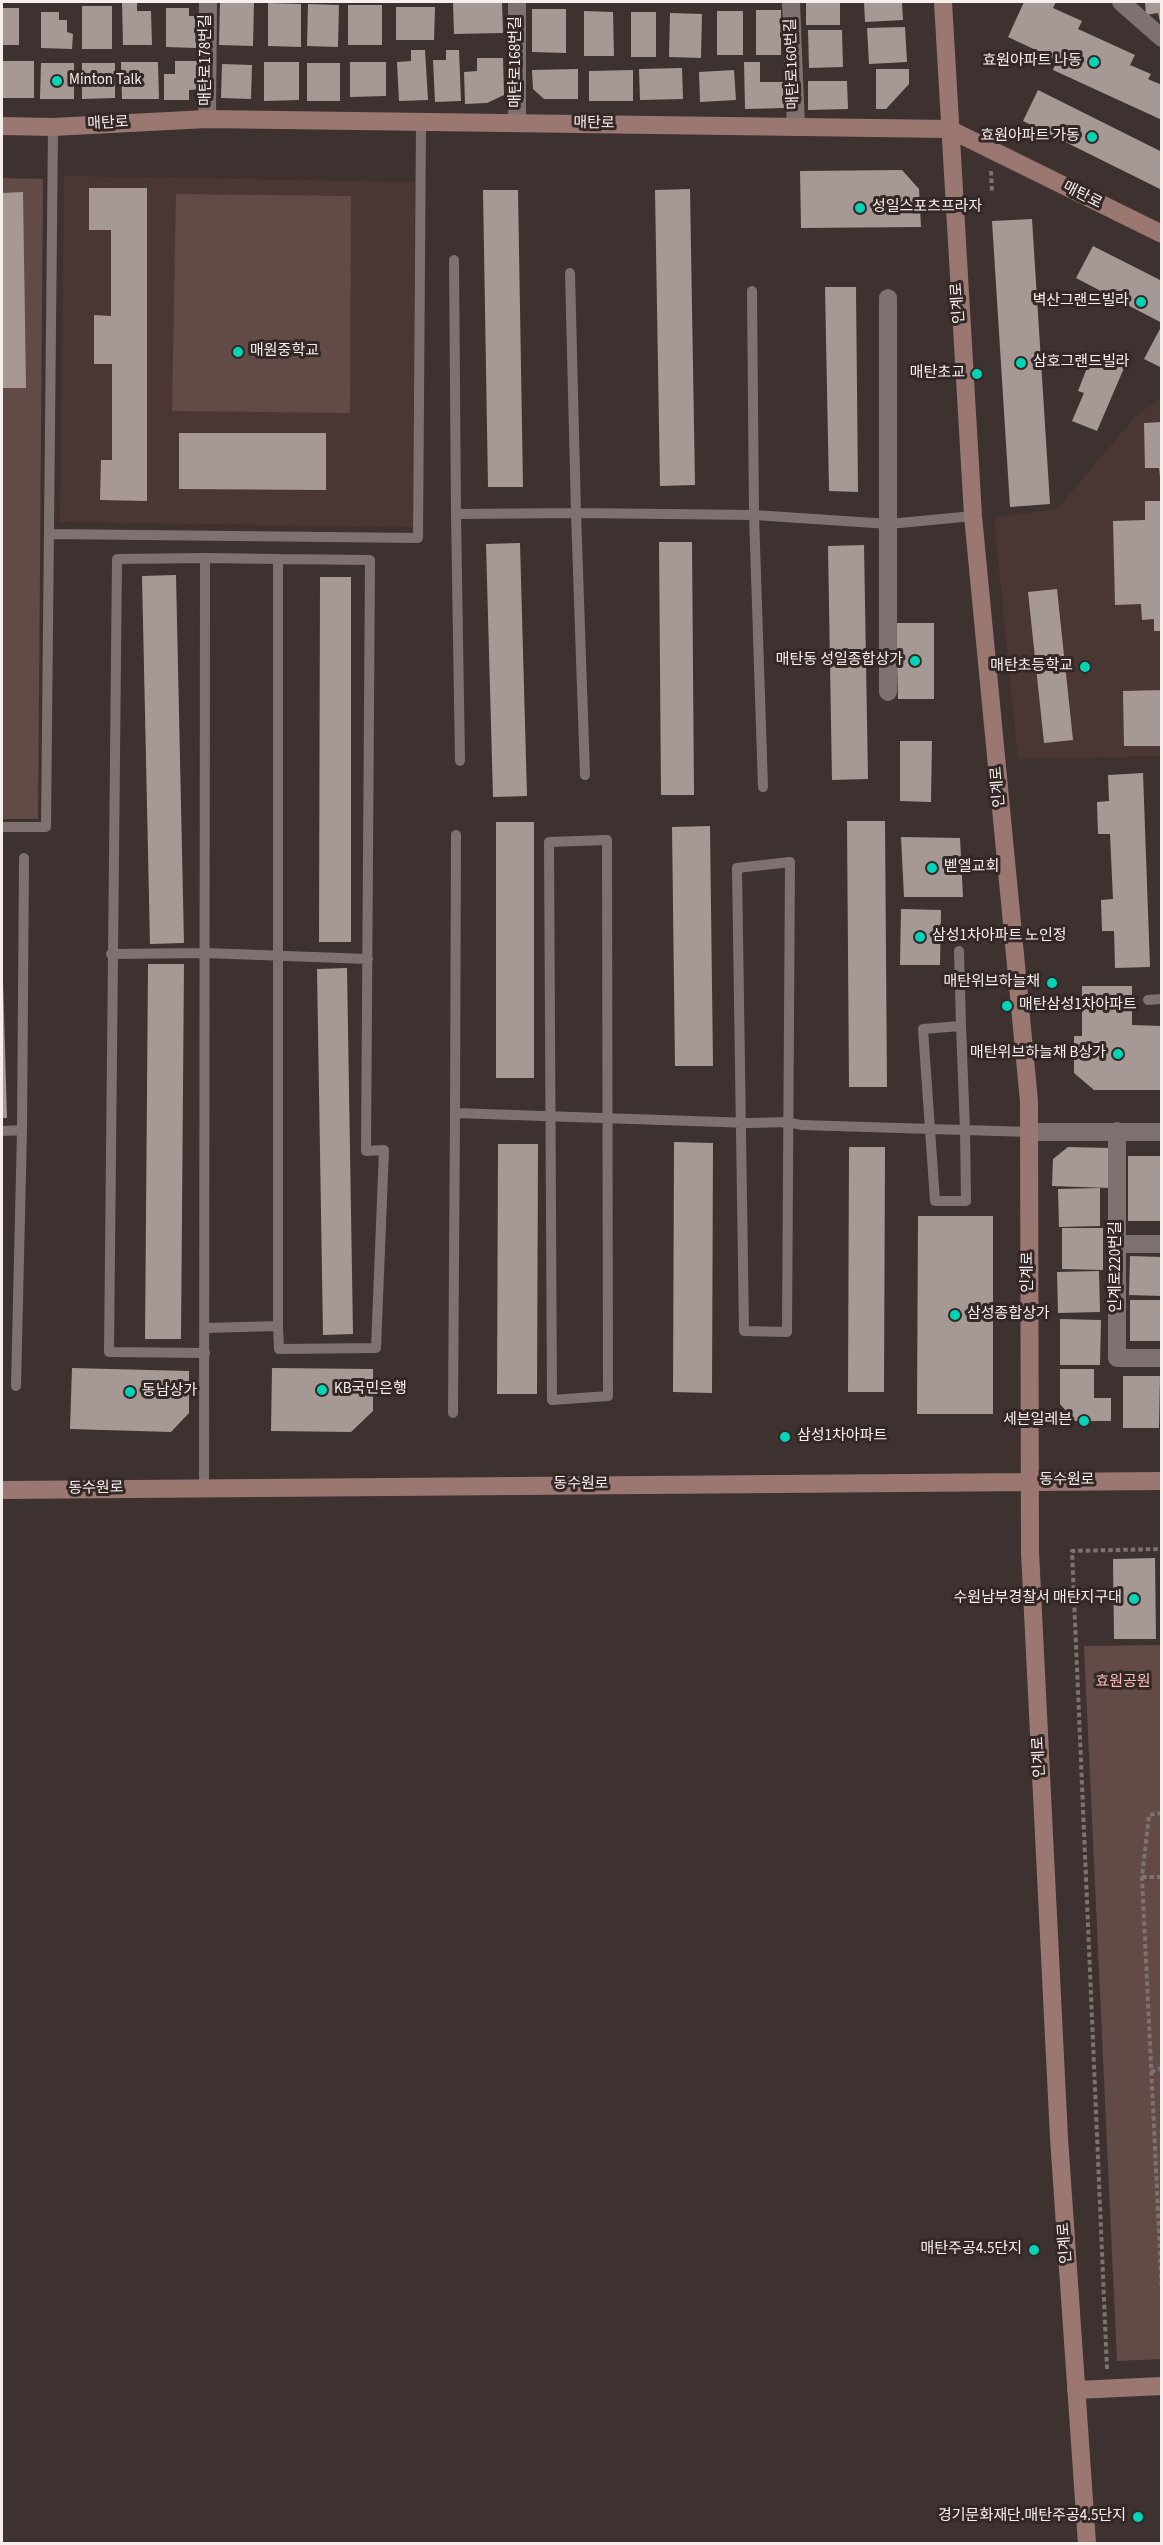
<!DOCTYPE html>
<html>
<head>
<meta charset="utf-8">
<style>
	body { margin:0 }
	#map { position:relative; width:1163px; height:2545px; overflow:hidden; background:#3d3230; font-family:"Source Sans 3",sans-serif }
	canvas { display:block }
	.frame { position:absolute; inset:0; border:3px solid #f7efee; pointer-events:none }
</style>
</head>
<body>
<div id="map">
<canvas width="1163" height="2545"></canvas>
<div class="frame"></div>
</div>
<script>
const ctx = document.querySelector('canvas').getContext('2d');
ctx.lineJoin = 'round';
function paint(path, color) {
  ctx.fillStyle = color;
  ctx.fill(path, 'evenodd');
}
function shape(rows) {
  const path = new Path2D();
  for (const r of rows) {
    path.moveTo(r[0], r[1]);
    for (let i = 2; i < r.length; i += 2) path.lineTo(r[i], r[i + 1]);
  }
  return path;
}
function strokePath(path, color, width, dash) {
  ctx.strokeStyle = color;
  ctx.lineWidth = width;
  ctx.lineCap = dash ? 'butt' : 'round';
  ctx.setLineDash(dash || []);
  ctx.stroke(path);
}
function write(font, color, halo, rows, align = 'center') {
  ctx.font = font + ' "Source Sans 3","Noto Sans KR",sans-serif';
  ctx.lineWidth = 6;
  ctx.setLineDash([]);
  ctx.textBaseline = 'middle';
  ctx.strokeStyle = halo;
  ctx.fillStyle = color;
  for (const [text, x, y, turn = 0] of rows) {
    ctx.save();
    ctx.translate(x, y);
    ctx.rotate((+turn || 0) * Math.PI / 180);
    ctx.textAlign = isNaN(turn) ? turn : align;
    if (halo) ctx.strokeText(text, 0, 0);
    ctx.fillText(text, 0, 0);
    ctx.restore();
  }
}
const built = shape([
	[64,176,415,182,413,527,60,522],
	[1161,398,1161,756,1018,759,994,517,1057,509,1136,416]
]);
const green = shape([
	[2,178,43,179,38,819,2,819],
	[176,194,351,196,350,413,172,411],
	[1161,1645,1161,2359,1117,2361,1084,1646]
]);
const building = shape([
	[137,2,137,11,151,11,152,45,123,45,122,3],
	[220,2,254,3,253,46,219,45],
	[453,2,502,2,503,33,454,34],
	[806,2,840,2,840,25,806,25],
	[864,2,902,2,903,20,865,22],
	[1024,2,1056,2,1053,8,1082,21,1078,29,1135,55,1130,65,1151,74,1148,79,1162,85,1162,120,1053,70,1057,60,1008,37],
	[1145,2,1162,2,1162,31,1158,13,1146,15],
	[268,3,301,4,301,47,268,46],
	[308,4,339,5,338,47,307,46],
	[348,5,382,5,382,45,348,45],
	[82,6,112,6,112,49,82,49],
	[396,7,435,7,434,40,396,40],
	[2,8,19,8,19,45,2,45],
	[166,8,189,8,189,16,196,16,196,48,166,47],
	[532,9,566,9,566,53,532,52],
	[756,10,781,10,781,55,756,55],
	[584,11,613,12,614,56,584,56],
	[717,11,743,11,743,55,717,55],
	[41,12,59,12,59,20,67,20,67,32,73,34,72,49,41,48],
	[631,12,656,12,656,57,631,57],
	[670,13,702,14,701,58,669,57],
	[905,27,907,62,869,64,867,28],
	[808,30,842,30,843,67,809,68],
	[411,50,425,50,428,100,399,101,397,62,411,61],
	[446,50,459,50,461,101,435,102,433,60,446,60],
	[477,58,503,58,504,95,487,103,465,104,464,72,477,71],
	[2,61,34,61,34,98,2,98],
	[175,61,200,61,201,89,189,90,189,100,164,100,164,74,175,74],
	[121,62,158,62,159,99,122,99],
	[264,62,299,62,299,100,264,101],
	[350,62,386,62,386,96,350,97],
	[744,62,760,62,760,82,785,82,785,108,745,109],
	[41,63,74,63,74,99,40,99],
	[82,63,115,63,115,98,82,99],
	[307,63,340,63,340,101,307,101],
	[222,64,252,65,251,99,221,98],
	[682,68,683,99,640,100,639,69],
	[578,69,578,99,544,99,533,89,532,70],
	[876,69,909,69,909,84,886,109,876,109],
	[633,70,633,101,589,101,589,71],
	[734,70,736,100,700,102,699,72],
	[808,81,847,81,848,109,808,110],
	[1038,90,1162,152,1162,190,1023,121],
	[902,170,919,189,921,227,801,228,800,171],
	[89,188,147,188,147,501,100,500,101,460,112,460,112,364,94,364,94,315,111,316,111,230,89,230],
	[690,189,695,485,660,486,655,190],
	[483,190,518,190,523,487,488,487],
	[23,192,26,388,2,388,2,193],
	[1032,219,1050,504,1010,507,992,221],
	[1093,246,1162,281,1162,323,1076,278],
	[825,287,856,287,858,492,829,491],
	[1162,325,1162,368,1144,359],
	[1092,355,1124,368,1097,431,1072,421,1084,393,1078,391],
	[1162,422,1162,477,1160,477,1159,468,1145,468,1144,423],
	[179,433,326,433,326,490,179,489],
	[1145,501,1162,501,1162,631,1154,631,1154,619,1142,620,1141,604,1115,605,1113,521,1145,520],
	[659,542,692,542,694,795,661,795],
	[520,543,527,796,493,797,486,544],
	[864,545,868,779,832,780,828,546],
	[176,575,184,943,150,944,142,576],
	[320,577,351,577,351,942,319,942],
	[1057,589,1073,740,1044,743,1028,592],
	[896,623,934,623,934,699,898,699],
	[1162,690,1162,746,1124,746,1123,691],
	[900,741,932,741,931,802,900,801],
	[1143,773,1150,967,1115,968,1114,931,1102,931,1101,900,1113,899,1110,834,1098,834,1097,802,1109,801,1108,775],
	[847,821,885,821,887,1087,849,1087],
	[496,822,534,822,534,1078,496,1078],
	[710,826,713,1066,675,1066,672,827],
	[901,837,960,838,963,897,904,897],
	[901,909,941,910,940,965,900,965],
	[148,964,184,964,181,1339,145,1339],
	[347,968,353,1334,323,1335,317,969],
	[2,981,3,981,7,1118,2,1118],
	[1082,986,1132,986,1132,1025,1162,1026,1162,1090,1094,1090,1074,1073,1074,1036,1082,1036],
	[674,1142,713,1143,712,1393,673,1392],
	[498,1144,538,1144,537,1394,497,1394],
	[849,1147,885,1147,884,1392,848,1392],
	[1068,1147,1111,1148,1110,1188,1052,1186,1053,1159],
	[1128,1156,1162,1156,1162,1221,1128,1221],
	[1100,1188,1100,1226,1059,1227,1058,1189],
	[918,1216,993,1216,993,1414,917,1414],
	[1062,1228,1103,1228,1103,1270,1062,1269],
	[1130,1256,1162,1257,1161,1296,1129,1295],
	[1099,1271,1100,1312,1058,1313,1057,1272],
	[1130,1300,1162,1300,1162,1341,1130,1341],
	[1060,1319,1101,1320,1100,1365,1060,1365],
	[72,1368,189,1371,189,1413,171,1432,70,1429],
	[272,1368,373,1369,373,1411,351,1432,271,1431],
	[1060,1369,1094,1369,1094,1398,1111,1398,1111,1421,1075,1421,1060,1404],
	[1123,1376,1160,1376,1159,1428,1123,1428],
	[1155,1558,1156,1639,1114,1639,1113,1559]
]);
const path = shape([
	[991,171,992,191],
	[1162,1813,1149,1815,1142,1877,1162,2294],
	[1142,1877,1162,1877],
	[1151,2072,1162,2068],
	[1107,2369,1072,1551,1162,1549]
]);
const lane = shape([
	[454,260,456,514,576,513,570,273],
	[752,291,754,515,763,787],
	[456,514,460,761],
	[50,534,418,538,421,122],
	[278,559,370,560,366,1151,384,1150,376,1348,279,1349,278,1326],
	[585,775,576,513,754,515,889,524,973,516],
	[2,827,46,827,53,127],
	[607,840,608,1396,552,1400,549,842,607,840],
	[790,862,787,1332,744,1331,737,868,790,862],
	[959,951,961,1026,965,1130,966,1201,935,1201,923,1029,961,1026],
	[111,954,205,953,368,959],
	[1148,1000,1162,999],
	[455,1113,456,835],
	[2,1131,22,1130,24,858],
	[205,1353,109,1352,117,559,205,558],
	[16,1386,22,1130],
	[453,1413,455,1113,750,1123,788,1122,801,1125,1030,1132],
	[204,1487,205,558,278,559,278,1326,205,1328]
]);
const street = shape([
	[791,2,796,127],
	[1121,2,1162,38],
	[207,119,208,2],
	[517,123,517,2],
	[888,298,888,692],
	[1117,1131,1117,1358,1162,1358],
	[1030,1132,1162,1132],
	[1117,1244,1162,1244]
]);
const secondary = shape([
	[943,2,973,516,1029,1101,1030,1552,1059,2138,1087,2544],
	[2,126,53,127,207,119,949,129,1162,234],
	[2,1490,1162,1481],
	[1076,2390,1162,2386]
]);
const markers = [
	[1094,62,6,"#00d5b7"],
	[57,81,6,"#00d5b7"],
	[1092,137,6,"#00d5b7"],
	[860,208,6,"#00d5b7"],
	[1141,302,6,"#00d5b7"],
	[238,352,6,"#00d5b7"],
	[1021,363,6,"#00d5b7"],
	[977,374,6,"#00d5b7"],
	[915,661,6,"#00d5b7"],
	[1085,667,6,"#00d5b7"],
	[932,868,6,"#00d5b7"],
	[920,937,6,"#00d5b7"],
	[1052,983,6,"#00d5b7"],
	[1007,1006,6,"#00d5b7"],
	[1118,1054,6,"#00d5b7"],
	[955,1315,6,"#00d5b7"],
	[322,1390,6,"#00d5b7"],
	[130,1392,6,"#00d5b7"],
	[1084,1421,6,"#00d5b7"],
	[785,1437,6,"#00d5b7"],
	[1134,1599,6,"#00d5b7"],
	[1034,2250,6,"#00d5b7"],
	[1138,2517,6,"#00d5b7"]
];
const streetNames = [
	["매탄로178번길",207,60,-90],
	["매탄로168번길",517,62,-90],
	["매탄로160번길",793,64,-92],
	["매탄로",108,124,-3],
	["매탄로",594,124,1],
	["매탄로",1082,196,27],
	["인계로",959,303,-94],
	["인계로",999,787,-95],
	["인계로220번길",1117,1267,-90],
	["인계로",1029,1272,-90],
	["동수원로",1067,1481],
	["동수원로",581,1485],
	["동수원로",96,1489,-1],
	["인계로",1040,1757,-93],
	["인계로",1066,2243,-94]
];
const poiNames = [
	["효원아파트 나동",1082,62],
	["Minton Talk",69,81,"left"],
	["효원아파트 가동",1080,137],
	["성일스포츠프라자",872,208,"left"],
	["벽산그랜드빌라",1129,302],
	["매원중학교",250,352,"left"],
	["삼호그랜드빌라",1033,363,"left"],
	["매탄초교",965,374],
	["매탄동 성일종합상가",903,661],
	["매탄초등학교",1073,667],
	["벧엘교회",944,868,"left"],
	["삼성1차아파트 노인정",932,937,"left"],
	["매탄위브하늘채",1040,983],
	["매탄삼성1차아파트",1019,1006,"left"],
	["매탄위브하늘채 B상가",1106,1054],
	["삼성종합상가",967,1315,"left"],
	["KB국민은행",334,1390,"left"],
	["동남상가",142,1392,"left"],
	["세븐일레븐",1072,1421],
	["삼성1차아파트",797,1437,"left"],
	["수원남부경찰서 매탄지구대",1122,1599],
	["매탄주공4.5단지",1022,2250],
	["경기문화재단.매탄주공4.5단지",1126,2517]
];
const parkNames = [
	["효원공원",1123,1683]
];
paint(built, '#4a3734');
paint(green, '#624a47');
paint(building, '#a69895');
strokePath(path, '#7c7270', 4, [4.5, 3]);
strokePath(lane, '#7f716f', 10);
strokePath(street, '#7f716f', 18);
strokePath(secondary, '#9b7772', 18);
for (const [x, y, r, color] of markers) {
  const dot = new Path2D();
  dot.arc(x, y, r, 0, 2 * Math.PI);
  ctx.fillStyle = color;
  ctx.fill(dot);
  strokePath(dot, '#332826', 2);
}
write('15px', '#f7efee', '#332826', streetNames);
write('15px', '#f7efee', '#332826', poiNames, 'right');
write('15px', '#fdbdb4', '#332826', parkNames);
</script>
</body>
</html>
